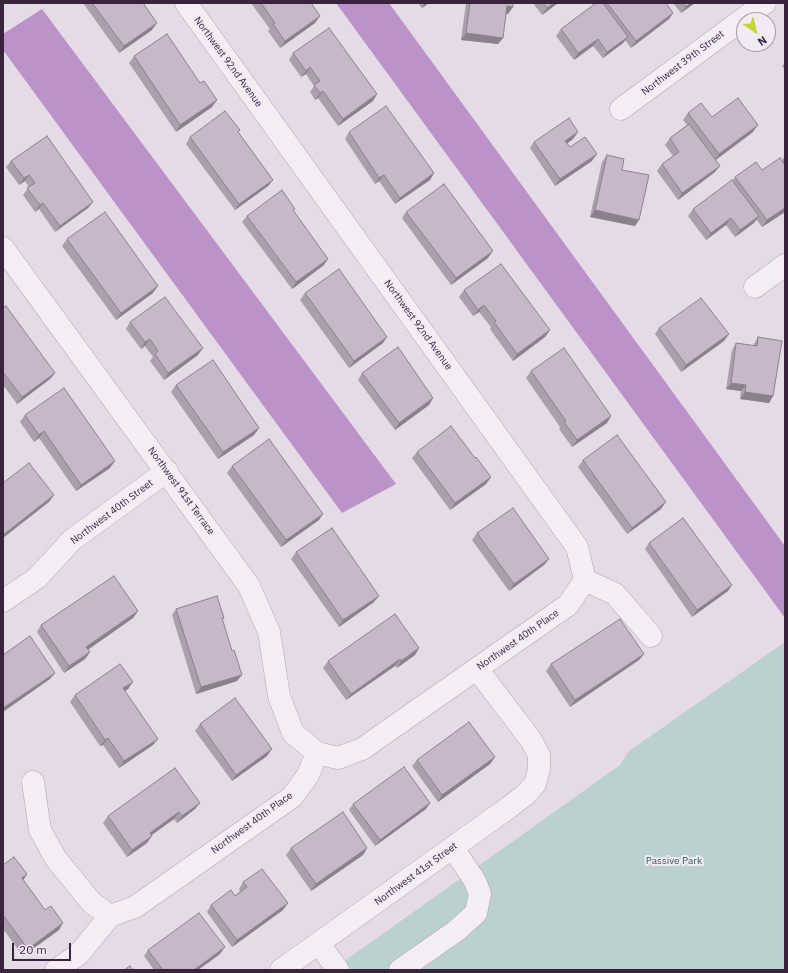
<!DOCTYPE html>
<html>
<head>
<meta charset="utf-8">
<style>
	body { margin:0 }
	#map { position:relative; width:788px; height:973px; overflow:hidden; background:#e5dbe6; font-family:"IBM Plex Sans",sans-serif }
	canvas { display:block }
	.frame { position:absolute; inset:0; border:4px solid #3a243d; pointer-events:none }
	.north { position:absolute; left:736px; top:12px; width:40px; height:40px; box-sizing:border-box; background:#f2eaf4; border:1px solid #a89bab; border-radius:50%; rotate:145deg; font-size:11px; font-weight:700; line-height:16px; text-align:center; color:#3a243d }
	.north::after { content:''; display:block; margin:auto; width:14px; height:18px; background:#c6d536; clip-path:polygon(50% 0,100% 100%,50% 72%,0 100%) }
	.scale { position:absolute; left:12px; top:943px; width:59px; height:18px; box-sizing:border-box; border:2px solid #3a243d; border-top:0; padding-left:5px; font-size:12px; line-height:14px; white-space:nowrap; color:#3a243d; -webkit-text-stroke:3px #f2eaf4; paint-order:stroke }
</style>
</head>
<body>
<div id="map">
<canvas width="788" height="973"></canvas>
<div class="frame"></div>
<div class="north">N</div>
<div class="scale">20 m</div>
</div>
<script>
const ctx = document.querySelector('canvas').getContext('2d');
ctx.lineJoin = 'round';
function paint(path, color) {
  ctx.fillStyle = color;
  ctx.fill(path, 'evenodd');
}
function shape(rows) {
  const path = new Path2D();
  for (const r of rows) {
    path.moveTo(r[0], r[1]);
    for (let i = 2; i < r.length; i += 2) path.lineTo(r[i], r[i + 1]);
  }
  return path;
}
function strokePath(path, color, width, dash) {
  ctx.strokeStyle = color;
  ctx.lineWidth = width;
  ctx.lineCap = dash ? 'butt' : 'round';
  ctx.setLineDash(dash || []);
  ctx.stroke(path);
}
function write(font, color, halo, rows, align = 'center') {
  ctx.font = font + ' "IBM Plex Sans",sans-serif';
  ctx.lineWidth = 4;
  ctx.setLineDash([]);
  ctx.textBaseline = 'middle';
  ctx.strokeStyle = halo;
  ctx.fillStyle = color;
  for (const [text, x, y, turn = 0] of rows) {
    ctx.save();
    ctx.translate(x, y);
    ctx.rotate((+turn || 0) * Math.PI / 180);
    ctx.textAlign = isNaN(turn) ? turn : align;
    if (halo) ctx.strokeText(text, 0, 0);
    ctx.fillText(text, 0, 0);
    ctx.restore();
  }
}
const green = shape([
	[785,642,785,970,332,970,620,765,629,751]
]);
const water = shape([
	[336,3,389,3,785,546,785,618],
	[42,9,396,484,342,513,3,50,3,34]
]);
const minor = shape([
	[186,3,577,547,585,580,615,594,651,636],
	[621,109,765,3],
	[3,248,249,586,269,632,279,696,293,733,317,753,338,758,362,749,568,605,585,580],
	[755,287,785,265],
	[3,601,37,578,72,540,167,471],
	[33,782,40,830,56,859,92,903,110,916,135,907,292,797,308,775,317,753],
	[319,944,338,970],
	[56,970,78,955,110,916],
	[281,970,508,808,525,795,535,784,539,769,539,755,531,740,477,669],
	[400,970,456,931,476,913,480,894,475,881,453,848]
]);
const wall = shape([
	[83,3,143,3,152,30,119,53],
	[251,3,311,3,315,23,280,48,268,31,270,29],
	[418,3,429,3,422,8],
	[466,3,513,3,508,14,506,13,503,38,498,44,461,40],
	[533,3,558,3,542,15],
	[596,3,666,3,673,13,669,19,631,48,625,40,623,43,603,58,593,46,574,60,556,36,561,29],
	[673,3,695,3,681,13],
	[293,53,377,94,373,101,338,126,318,98,315,100,310,92,314,86,306,74,301,77,289,60],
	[134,56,212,107,176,132,129,63],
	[785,63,785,70,782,66],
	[688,113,712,117,753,132,716,160,715,172,678,200,657,171,662,164,673,156,665,145,670,138,687,125,683,120],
	[240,130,238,132,273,180,268,186,235,210,186,144,190,137],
	[349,132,434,173,430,180,395,204,379,181,375,184,345,139],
	[578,132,573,139,567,143,570,147,592,161,555,186,530,148,534,142],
	[607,155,622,170,635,226,590,217,602,162],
	[785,156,785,212,762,227,756,219,754,223,735,237,726,225,706,240,688,216,693,209,732,181,735,177,762,170,782,160],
	[11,161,93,202,88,208,55,232,39,209,35,212,23,195,29,187,25,181,19,185,6,167],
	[295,209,293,211,324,265,292,289,242,222,247,216],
	[406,212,488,258,451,285,402,218],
	[67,239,153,293,116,320,62,246],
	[464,290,550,330,545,337,513,361,490,329,491,327,479,312,473,316,459,297],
	[305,293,383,343,349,368,300,300],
	[3,308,55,373,50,379,17,404,3,385],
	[130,322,198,355,164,380,150,361,153,357,145,346,141,349,126,329],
	[659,328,724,341,681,372,655,334],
	[758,337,773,396,769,403,740,399,741,391,726,389,732,350,736,343,753,346,754,344],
	[531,371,611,416,607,423,572,447,559,429,560,427,526,378],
	[362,373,433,398,429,405,395,430,358,380],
	[176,385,259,428,254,435,218,459,171,392],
	[25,415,110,468,76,491,39,438,34,442,20,422],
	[417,452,491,477,486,484,450,510,412,458],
	[583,460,661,509,627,534,578,467],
	[232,466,319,520,281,547,227,473],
	[477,533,549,559,544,565,509,591,472,540],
	[649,543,728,591,692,617,645,549],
	[296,552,374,602,339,627,291,559],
	[176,609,224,618,222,620,237,681,196,694,172,615],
	[138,611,133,618,88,649,90,652,85,659,64,673,37,632,41,625],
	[419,648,415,655,397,668,395,666,346,700,323,668,328,661],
	[644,654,639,660,570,707,546,671,551,664],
	[128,689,125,691,153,745,119,768,103,745,100,746,70,702,75,695],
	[200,724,267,756,232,781,195,731],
	[495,757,490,764,438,802,412,766,417,760],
	[200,803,195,809,177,823,174,819,151,835,147,843,127,857,103,823,108,816],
	[430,803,426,809,375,846,349,810,353,804],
	[291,848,367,848,363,855,311,891,286,855],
	[3,865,27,874,23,880,59,930,23,956,3,929],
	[243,882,283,910,232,947,207,912,211,905,235,896,240,891,239,889],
	[148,950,220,954,198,970,154,970,144,956]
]);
const shadedWall = shape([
	[425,3,429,3,422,8],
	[554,3,558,3,542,15,547,8],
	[690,3,695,3,681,13,686,7],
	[507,6,513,7,508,14,502,13],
	[673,13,669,19,631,48,636,41],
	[320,16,315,23,280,48,285,41],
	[157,23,152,30,119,53,124,46],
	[466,33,503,38,498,44,461,40],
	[628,37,623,43,603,58,607,52],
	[598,39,593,46,574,60,578,53],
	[310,67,306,74,301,77,306,71],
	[323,91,318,98,315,100,320,93],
	[377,94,373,101,338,126,343,119],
	[217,100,212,107,176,132,180,125],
	[758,125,753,132,714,161,719,154],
	[578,132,573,139,561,148,565,141],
	[597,154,592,161,555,186,560,179],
	[720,166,715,172,678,200,682,193],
	[434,173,430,180,395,204,400,198],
	[29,175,25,181,19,185,24,178],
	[384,175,379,181,375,184,379,178],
	[273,180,268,186,235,210,239,204],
	[93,202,88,208,55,232,60,226],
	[43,203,39,209,35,212,40,205],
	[785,208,785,212,762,227,767,220],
	[595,210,639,220,635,226,590,217],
	[759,216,754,223,735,237,740,230],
	[731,218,726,225,706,240,711,233],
	[493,251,488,258,451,285,456,278],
	[328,259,324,265,292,289,296,282],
	[158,286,153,293,116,320,121,313],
	[484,305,479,312,473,316,478,310],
	[550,330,545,337,513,361,517,354],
	[729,334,724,341,681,372,686,365],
	[387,337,383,343,349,368,354,361],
	[150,339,145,346,141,349,145,342],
	[203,348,198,355,164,380,168,373],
	[55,373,50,379,17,404,22,397],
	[731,383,746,385,741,391,726,389],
	[745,392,773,396,769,403,740,399],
	[433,398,429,405,395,430,399,423],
	[611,416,607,423,572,447,577,440],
	[259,428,254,435,218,459,223,452],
	[44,431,39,438,34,442,39,435],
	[115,461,110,468,76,491,81,485],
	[491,477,486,484,450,510,455,503],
	[54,495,49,502,3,538,3,535],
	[666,502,661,509,627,534,632,528],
	[323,514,319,520,281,547,286,540],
	[549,559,544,565,509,591,514,584],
	[732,585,728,591,692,617,697,610],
	[379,596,374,602,339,627,343,620],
	[138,611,133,618,82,654,86,647],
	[419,648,415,655,397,668,401,661],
	[90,652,85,659,64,673,69,666],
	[644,654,639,660,570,707,575,700],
	[400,659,395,666,346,700,351,694],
	[55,673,50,679,3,712,3,708],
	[242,675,237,681,196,694,201,687],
	[133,682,128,689,119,695,123,688],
	[108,738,103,745,100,746,105,740],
	[158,739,153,745,119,768,124,761],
	[272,749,267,756,232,781,236,775],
	[495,757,490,764,438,802,442,795],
	[200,803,195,809,177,823,182,816],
	[430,803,426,809,375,846,380,840],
	[179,812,174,819,145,840,150,833],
	[152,836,147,843,127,857,132,850],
	[367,848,363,855,311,891,316,884],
	[27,874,23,881,22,878],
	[288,903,283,910,232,947,237,940],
	[63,923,59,930,23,956,28,949],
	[225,947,220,954,198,970,194,970]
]);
const building = shape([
	[92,3,143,3,157,23,124,46,92,3],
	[261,3,311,3,320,16,285,41,273,24,275,23,261,3],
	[470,3,513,3,513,7,507,6,503,38,466,33,470,3],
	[543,3,554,3,547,8,543,3],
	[596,3,603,3,628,37,607,52,598,39,578,53,561,29,596,3],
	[607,3,666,3,673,13,636,41,607,3],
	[683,3,690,3,686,7,683,3],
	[329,28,377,94,343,119,323,91,320,93,314,85,320,81,310,67,306,71,293,53,329,28],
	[167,34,200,83,204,81,217,100,180,125,134,56,167,34],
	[738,98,758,125,719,154,688,113,701,103,712,117,738,98],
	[386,106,434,173,400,198,384,175,379,178,349,132,386,106],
	[225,111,240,130,238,132,273,180,239,204,190,137,225,111],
	[569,118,578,132,565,141,570,147,585,137,597,154,560,179,534,142,569,118],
	[689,124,720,166,682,193,662,164,679,152,670,138,689,124],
	[47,136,93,202,60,226,43,203,40,205,27,188,35,183,29,175,24,178,11,161,47,136],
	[607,155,624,159,622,170,649,175,639,220,595,210,607,155],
	[780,158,785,165,785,208,767,220,735,177,756,162,762,170,780,158],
	[732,180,759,216,740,230,731,218,711,233,693,209,732,180],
	[444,184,493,251,456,278,406,212,444,184],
	[282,190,295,209,293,210,328,259,296,282,247,216,282,190],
	[105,212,158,286,121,313,67,239,105,212],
	[501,264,550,330,517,354,494,322,496,321,484,305,478,310,464,290,501,264],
	[339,269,387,337,354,361,305,293,339,269],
	[165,297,203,348,168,373,155,354,158,351,150,339,145,342,130,322,165,297],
	[701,298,729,334,686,365,659,328,701,298],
	[6,306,55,373,22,397,3,372,3,308,6,306],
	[758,337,782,341,773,396,745,392,746,385,731,383,736,343,757,346,758,337],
	[398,347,433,398,399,423,362,373,398,347],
	[564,348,611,416,577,440,564,422,566,421,531,371,564,348],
	[213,360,259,428,223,452,176,385,213,360],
	[64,388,115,461,81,485,44,431,39,435,25,415,64,388],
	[451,426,475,458,476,457,491,477,455,503,417,452,451,426],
	[617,435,666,502,632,528,583,460,617,435],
	[269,439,323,514,286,540,232,466,269,439],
	[29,463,54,495,3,535,3,483,29,463],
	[513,508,549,559,514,584,477,533,513,508],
	[683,518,732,585,697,610,649,543,683,518],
	[332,528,379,596,343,620,296,552,332,528],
	[114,576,138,611,86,647,90,652,69,666,41,625,114,576],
	[217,596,224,618,222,618,232,651,234,650,242,675,201,687,176,609,217,596],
	[395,614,419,648,401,661,400,659,351,694,328,661,395,614],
	[620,619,644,654,575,700,551,664,620,619],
	[30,636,55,673,3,708,3,655,30,636],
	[120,664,133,682,123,688,158,739,124,761,108,738,105,740,75,695,120,664],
	[235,698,272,749,236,775,200,724,235,698],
	[469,722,495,757,442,795,417,760,469,722],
	[404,767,430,803,380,840,353,804,404,767],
	[175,768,200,803,182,816,179,812,150,833,152,836,132,850,108,816,175,768],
	[343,812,367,848,316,884,291,848,343,812],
	[14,857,27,874,22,878,45,910,51,906,63,923,28,949,3,915,3,865,14,857],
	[262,869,288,903,237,940,211,905,231,890,235,896,247,887,243,882,262,869],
	[199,913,225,947,194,970,163,970,148,950,199,913],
	[130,966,133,970,124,970,130,966]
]);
const streetNames = [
	["Northwest 92nd Avenue",228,62,54],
	["Northwest 39th Street",683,63,-37],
	["Northwest 92nd Avenue",418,325,54],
	["Northwest 91st Terrace",181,491,54],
	["Northwest 40th Street",112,512,-37],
	["Northwest 40th Place",518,640,-35],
	["Northwest 40th Place",252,823,-36],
	["Northwest 41st Street",416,874,-36]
];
const parkNames = [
	["Passive Park",674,861]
];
paint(green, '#bbd1d0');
paint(water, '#bc93c9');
strokePath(minor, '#b2a4b3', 23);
strokePath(minor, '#f4edf4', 22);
paint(wall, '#ab9ead');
paint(shadedWall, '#8b818d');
paint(building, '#c7b8c9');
strokePath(building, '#8b818d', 1);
write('10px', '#3a243d', '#f2eaf4', streetNames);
write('10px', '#315759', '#f2eaf4', parkNames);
</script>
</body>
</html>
